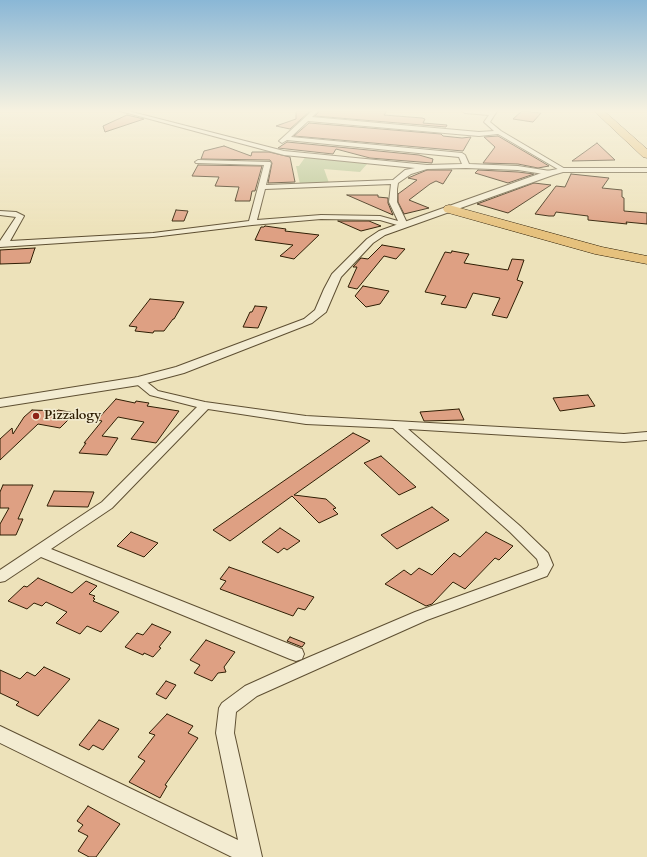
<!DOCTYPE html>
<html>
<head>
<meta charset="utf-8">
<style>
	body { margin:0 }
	canvas { display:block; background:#ede2ba }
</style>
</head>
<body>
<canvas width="647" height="857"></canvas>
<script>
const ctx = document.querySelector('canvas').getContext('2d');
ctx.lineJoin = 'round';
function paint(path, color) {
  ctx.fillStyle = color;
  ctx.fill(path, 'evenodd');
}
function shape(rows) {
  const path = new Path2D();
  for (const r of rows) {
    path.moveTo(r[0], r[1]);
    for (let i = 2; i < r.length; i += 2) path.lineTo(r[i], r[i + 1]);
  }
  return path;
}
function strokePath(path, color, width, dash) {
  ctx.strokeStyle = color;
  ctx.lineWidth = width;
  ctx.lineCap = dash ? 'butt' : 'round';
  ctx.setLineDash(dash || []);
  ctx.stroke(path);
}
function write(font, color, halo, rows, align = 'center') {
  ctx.font = font + ' Cardo,serif';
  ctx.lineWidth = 3;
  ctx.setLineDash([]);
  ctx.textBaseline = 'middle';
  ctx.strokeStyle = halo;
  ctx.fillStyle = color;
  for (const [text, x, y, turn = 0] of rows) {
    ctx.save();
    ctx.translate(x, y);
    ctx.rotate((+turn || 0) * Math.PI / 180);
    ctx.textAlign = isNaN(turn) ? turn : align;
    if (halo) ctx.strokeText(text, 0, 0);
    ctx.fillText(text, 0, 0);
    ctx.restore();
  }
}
const green = shape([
	[306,156,368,163,360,172,324,169,329,183,300,184,296,166,299,166]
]);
const building = shape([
	[296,111,310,111,290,129,276,126,296,119,296,111],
	[320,111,387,111,384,115,422,118,425,119,423,123,447,125,446,127,315,116,320,111],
	[522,111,541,113,533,122,513,119,522,111],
	[127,115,144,119,105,132,103,126,127,115],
	[309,123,441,134,443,136,462,138,471,137,463,151,294,136,309,123],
	[498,136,539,160,549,166,538,168,518,164,483,163,495,147,484,137,498,136],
	[287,142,419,155,433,159,432,163,370,158,336,149,333,154,278,148,287,142],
	[597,143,615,160,572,161,586,151,597,143],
	[224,146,251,156,252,152,269,152,290,157,295,182,268,183,272,163,270,160,201,159,204,151,224,146],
	[198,165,262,166,255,191,252,191,250,201,235,201,239,187,215,186,219,177,192,176,198,165],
	[427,170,452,170,443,184,436,181,430,184,409,200,429,208,404,214,398,202,398,194,417,180,408,178,427,170],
	[478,170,518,172,534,174,508,183,475,173,478,170],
	[571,174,609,178,602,188,622,190,622,197,624,198,624,211,647,213,647,224,626,222,627,224,588,220,588,216,556,212,554,216,549,216,535,214,556,186,565,187,571,174],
	[534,183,551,185,508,213,477,204,534,183],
	[347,195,378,195,378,197,388,198,388,203,393,215,347,195],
	[176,210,188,211,184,221,172,221,176,210],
	[338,221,369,221,381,226,361,231,338,221],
	[265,226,286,229,285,231,319,235,294,259,280,256,293,245,255,240,261,227,264,227,265,226],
	[382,245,405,249,396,259,384,256,357,289,348,287,357,267,353,267,361,258,368,259,382,245],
	[35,248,30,263,0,264,0,250,35,248],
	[452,251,469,254,464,263,508,270,512,259,524,260,517,280,523,282,507,318,492,315,500,298,473,293,466,308,441,304,446,296,425,292,445,252,451,253,452,251],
	[363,286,389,291,380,304,366,307,355,296,363,286],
	[150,299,184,302,174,319,173,319,164,331,154,331,153,333,135,331,137,327,129,326,150,299],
	[255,306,267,307,258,328,243,327,250,312,252,312,255,306],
	[588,395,595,406,560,411,553,398,588,395],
	[116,399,135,403,136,401,149,403,147,406,179,411,156,443,131,439,144,422,118,417,102,436,118,438,107,455,79,453,86,443,84,443,102,421,97,420,116,399],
	[459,409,464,420,424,421,420,412,459,409],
	[32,410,57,411,58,410,75,413,60,428,38,424,0,460,0,439,12,428,13,434,24,417,32,410],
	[353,433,370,441,294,495,326,499,336,508,333,509,338,514,319,523,292,496,230,541,213,530,353,433],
	[381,456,416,487,399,495,364,463,381,456],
	[3,485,33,485,18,519,23,519,16,535,0,535,0,524,9,508,0,508,0,492,3,485],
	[54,491,94,492,88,507,47,506,54,491],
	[432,507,449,520,397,549,381,535,432,507],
	[280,528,300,541,287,550,284,548,278,553,262,542,280,528],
	[131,532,158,543,144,557,117,546,131,532],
	[486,532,513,546,499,560,495,558,465,589,453,582,432,604,426,606,385,584,404,570,411,575,419,568,432,575,454,553,460,557,486,532],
	[229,567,314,597,305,610,298,608,293,616,220,589,226,581,220,579,229,567],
	[38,578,72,593,86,581,97,586,89,594,95,596,93,598,95,599,93,601,119,612,101,632,87,626,80,634,56,623,67,612,46,602,42,606,34,603,27,609,8,601,24,586,27,587,38,578],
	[152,624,171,632,159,647,161,648,153,657,144,653,143,655,125,647,137,633,143,635,152,624],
	[290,637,305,643,302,647,287,641,290,637],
	[206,640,235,652,224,667,226,672,218,673,212,681,194,673,200,665,190,660,206,640],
	[44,667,70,679,38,716,16,705,19,702,0,693,0,670,20,679,27,672,35,676,44,667],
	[166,681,176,685,166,699,156,694,166,681],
	[167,714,193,726,188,733,198,738,165,785,167,786,160,798,129,782,145,761,138,757,155,735,149,733,167,714],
	[99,720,119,729,103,750,93,745,89,750,79,745,99,720],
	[88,806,120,824,96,857,89,857,78,851,88,836,78,831,83,825,77,821,88,806]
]);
const minor = shape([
	[120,111,128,111,284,151,427,165,462,164,459,157,287,140,282,143,279,141,312,111,318,111,312,117,479,132,494,131,484,122,489,115,465,113,462,111,497,111,490,122,501,131,567,170,565,171,561,171,498,134,479,136,308,121,291,137,462,153,465,155,469,164,518,166,550,171,554,173,550,175,518,170,466,168,427,169,411,174,398,183,397,189,397,202,408,225,404,227,380,220,321,219,252,225,153,237,0,247,0,241,16,217,0,215,0,211,16,212,24,216,10,241,153,233,249,221,264,165,196,163,195,162,198,160,270,162,271,163,266,185,393,180,405,170,415,168,284,155,120,111],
	[391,184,389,202,398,221,380,216,321,215,257,220,265,189,391,184],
	[139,378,143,379,158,391,205,402,306,416,624,434,647,432,647,440,624,442,408,429,520,526,548,553,553,565,547,576,427,620,257,696,236,712,234,733,262,857,232,857,0,743,0,726,238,840,216,733,219,708,222,703,245,686,307,658,415,612,537,568,539,565,537,559,510,532,393,428,306,424,208,409,112,508,51,549,302,649,304,654,302,659,296,661,290,659,41,557,5,581,0,582,0,570,102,502,197,407,150,395,133,381,139,378]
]);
const tertiary = shape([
	[563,168,647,168,647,172,563,172,553,175,385,235,373,243,341,277,326,312,312,323,184,373,139,385,0,407,0,399,138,377,176,367,304,319,315,310,324,289,332,274,367,239,379,231,547,171,563,168]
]);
const trunk = shape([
	[594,111,604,111,647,149,647,158,643,157,594,111],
	[449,205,602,247,647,256,647,264,595,254,445,212,443,209,445,206,449,205]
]);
const markers = [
	[36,416,4,"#8f2418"]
];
const poiNames = [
	["Pizzalogy",44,416]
];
paint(green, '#b6c491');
paint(building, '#dea083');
strokePath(building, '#2f1e04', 1);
strokePath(minor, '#5e4f32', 2);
strokePath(tertiary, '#5e4f32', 2);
strokePath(trunk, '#2f1e04', 1);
paint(minor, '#f3ecd2');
paint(tertiary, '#f3ecd2');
paint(trunk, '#e6c17d');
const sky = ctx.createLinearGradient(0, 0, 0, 231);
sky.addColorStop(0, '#8ab7d6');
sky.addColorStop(0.48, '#f7f2e0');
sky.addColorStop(1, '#f7f2e000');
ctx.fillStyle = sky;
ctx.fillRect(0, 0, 647, 231);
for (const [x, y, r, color] of markers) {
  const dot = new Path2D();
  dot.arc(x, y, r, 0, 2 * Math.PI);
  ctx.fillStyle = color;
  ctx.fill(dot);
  strokePath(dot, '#f3ecd2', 1.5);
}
write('bold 13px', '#2f1e04', '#f3ecd2', poiNames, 'left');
</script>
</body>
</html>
